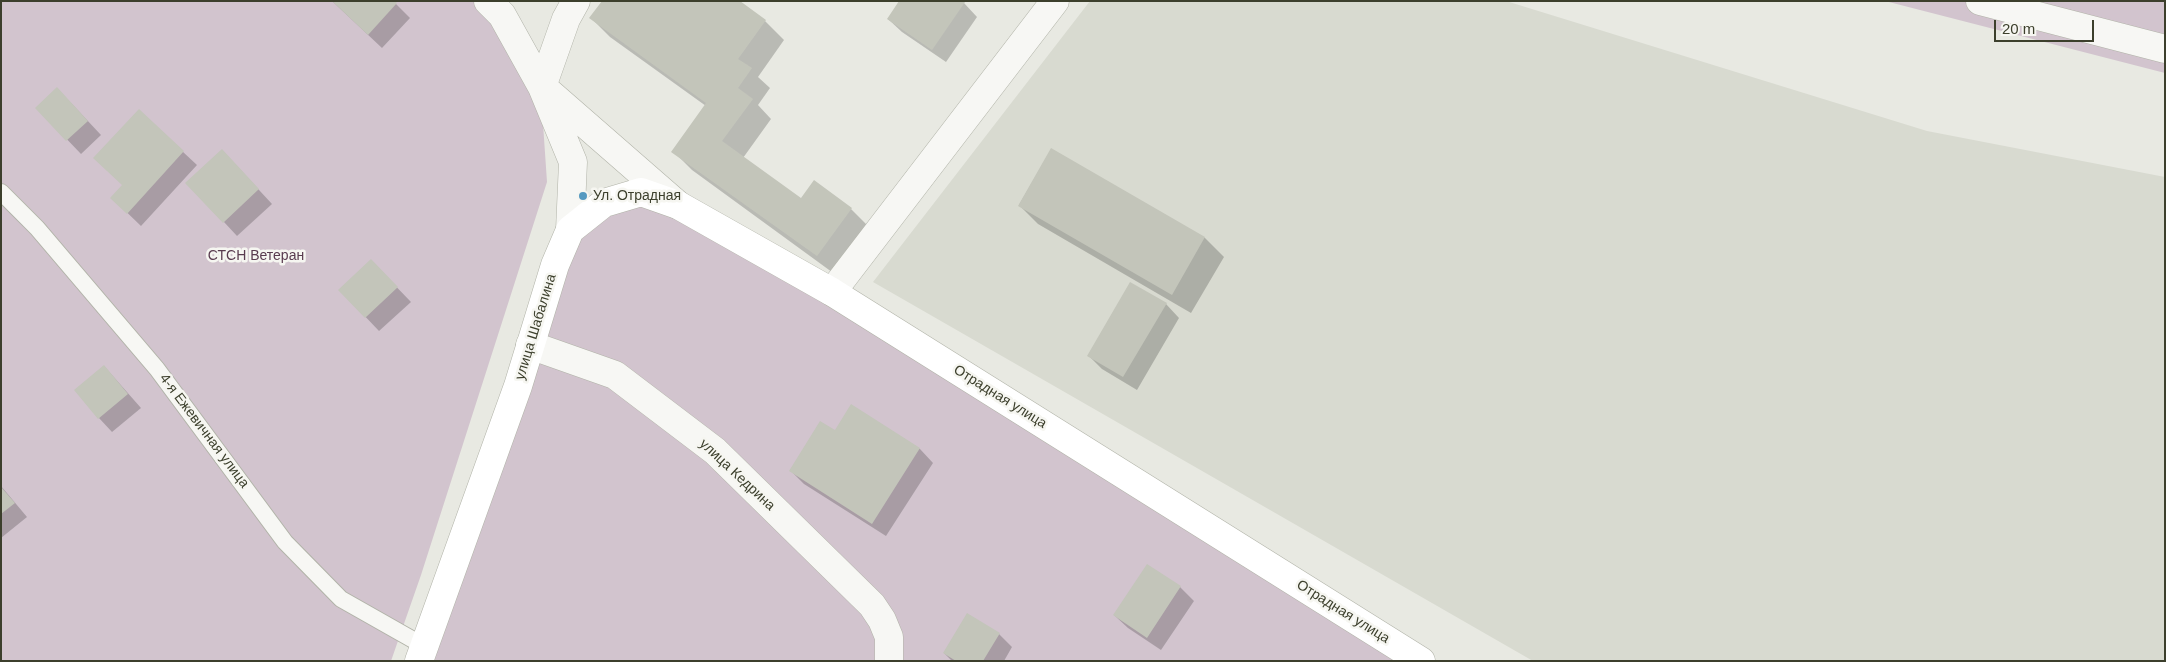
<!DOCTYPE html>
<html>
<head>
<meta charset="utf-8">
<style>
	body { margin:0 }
	#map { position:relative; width:2166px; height:662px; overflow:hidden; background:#e8e9e2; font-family:Arial,sans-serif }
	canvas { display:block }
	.frame { position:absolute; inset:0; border:2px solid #3c3f2c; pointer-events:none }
	.scale { position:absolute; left:1994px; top:20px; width:100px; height:22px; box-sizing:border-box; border:2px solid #3c3f2c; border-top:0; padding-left:6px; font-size:15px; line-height:18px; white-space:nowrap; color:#3c3f2c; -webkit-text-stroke:4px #f6f6f1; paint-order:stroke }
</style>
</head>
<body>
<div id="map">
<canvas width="2166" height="662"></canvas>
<div class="frame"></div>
<div class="scale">20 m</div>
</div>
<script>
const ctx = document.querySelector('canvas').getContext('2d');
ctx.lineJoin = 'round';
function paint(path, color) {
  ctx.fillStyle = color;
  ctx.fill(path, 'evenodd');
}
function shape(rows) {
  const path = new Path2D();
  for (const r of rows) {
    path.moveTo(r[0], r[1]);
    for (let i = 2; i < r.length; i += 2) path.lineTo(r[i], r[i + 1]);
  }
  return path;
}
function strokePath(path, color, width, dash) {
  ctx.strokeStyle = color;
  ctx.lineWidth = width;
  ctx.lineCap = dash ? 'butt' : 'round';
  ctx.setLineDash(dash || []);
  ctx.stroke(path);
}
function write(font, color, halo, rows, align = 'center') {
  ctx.font = font + ' Arial,sans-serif';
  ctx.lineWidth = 5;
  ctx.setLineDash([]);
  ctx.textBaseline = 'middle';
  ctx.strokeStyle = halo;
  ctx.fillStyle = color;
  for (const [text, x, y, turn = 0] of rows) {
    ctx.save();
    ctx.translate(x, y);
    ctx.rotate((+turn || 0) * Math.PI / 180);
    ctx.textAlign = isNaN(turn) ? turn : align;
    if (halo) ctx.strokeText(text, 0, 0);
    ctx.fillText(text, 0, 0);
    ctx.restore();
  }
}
const built = shape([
	[1090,1,1506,1,1927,131,2165,177,2165,661,1533,661,873,282]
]);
const green = shape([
	[1,1,484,1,540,80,547,182,421,575,391,661,1,661],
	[1885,1,2165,1,2165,73],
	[604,203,678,205,1421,661,432,661,555,265]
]);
const shadow = shape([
	[332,1,393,1,410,18,382,48],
	[738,1,765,21,784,40,758,77,770,88,758,105,771,119,743,158,801,200,851,209,870,228,836,275,692,170,673,151,706,106,610,37,591,18],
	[964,3,977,17,946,62,902,32,888,19],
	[71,103,101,135,81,154,37,108],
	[139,111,197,165,141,226,112,198,123,185],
	[1051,150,1205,238,1224,257,1191,313,1038,224,1019,205],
	[235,164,272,204,237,236,224,222],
	[384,274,411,302,379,331,340,290],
	[1166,304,1179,318,1137,390,1102,369,1088,355],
	[104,366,141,408,112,432,99,418],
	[852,406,920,449,933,463,886,536,804,484,790,470,835,432],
	[1,486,27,517,1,538],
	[1180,587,1194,601,1161,650,1128,628,1114,615],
	[999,634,1012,647,1004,661,952,661,944,653]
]);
const building = shape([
	[332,1,395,1,397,3,368,35],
	[602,1,740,1,766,20,738,59,752,68,738,88,753,99,722,141,801,198,814,180,852,208,817,256,671,152,706,103,589,18],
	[899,1,963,1,965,2,932,50,887,19],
	[57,87,88,121,66,141,35,108],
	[139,109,184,151,127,214,110,198,122,185,93,158],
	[1051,148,1205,237,1172,295,1018,206],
	[222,149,259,189,223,223,185,183],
	[371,259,398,287,365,318,338,290],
	[1130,282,1167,303,1123,377,1087,356],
	[104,365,128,394,98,419,74,390],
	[851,404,920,448,872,524,789,471,820,421,835,430],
	[1,487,15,503,1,514],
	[1147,564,1181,586,1147,638,1113,615],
	[967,613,1000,633,983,661,956,661,943,653]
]);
const lane = shape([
	[1,192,37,228,157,369,285,542,341,599,424,646]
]);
const street = shape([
	[488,1,502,15,542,87,573,162,570,230],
	[1980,1,2165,49],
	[542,87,566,19,576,1],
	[545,89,678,205],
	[832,292,1055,1],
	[530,345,615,375,715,451,872,605,882,620,889,637,889,661]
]);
const secondary = shape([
	[419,661,518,386,555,265,570,230,604,203,641,192,678,205,832,292,1421,661]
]);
const markers = [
	[583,196,5,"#5599c0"]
];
const poiNames = [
	["Ул. Отрадная",593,196]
];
const parkNames = [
	["СТСН Ветеран",256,256]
];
const streetNames = [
	["улица Шабалина",536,327,-73],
	["Отрадная улица",1000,397,32],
	["4-я Ежевичная улица",204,431,53],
	["улица Кедрина",737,475,43],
	["Отрадная улица",1343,612,32]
];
paint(built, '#d8dad0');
paint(green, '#d2c4ce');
paint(shadow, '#0003');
paint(building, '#c3c5ba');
strokePath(lane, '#b1b3a8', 18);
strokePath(street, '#b1b3a8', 29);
strokePath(secondary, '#b1b3a8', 29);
strokePath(lane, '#f7f7f4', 16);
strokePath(street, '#f7f7f4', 28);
strokePath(secondary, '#fff', 28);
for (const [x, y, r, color] of markers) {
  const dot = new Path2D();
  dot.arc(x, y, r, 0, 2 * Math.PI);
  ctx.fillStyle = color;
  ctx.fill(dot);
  strokePath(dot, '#f6f6f1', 2);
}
write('14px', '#3c3f2c', '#f6f6f1', poiNames, 'left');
write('14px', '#593b4f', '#f6f6f1', parkNames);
write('14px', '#3c3f2c', '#f6f6f1', streetNames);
</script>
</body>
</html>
